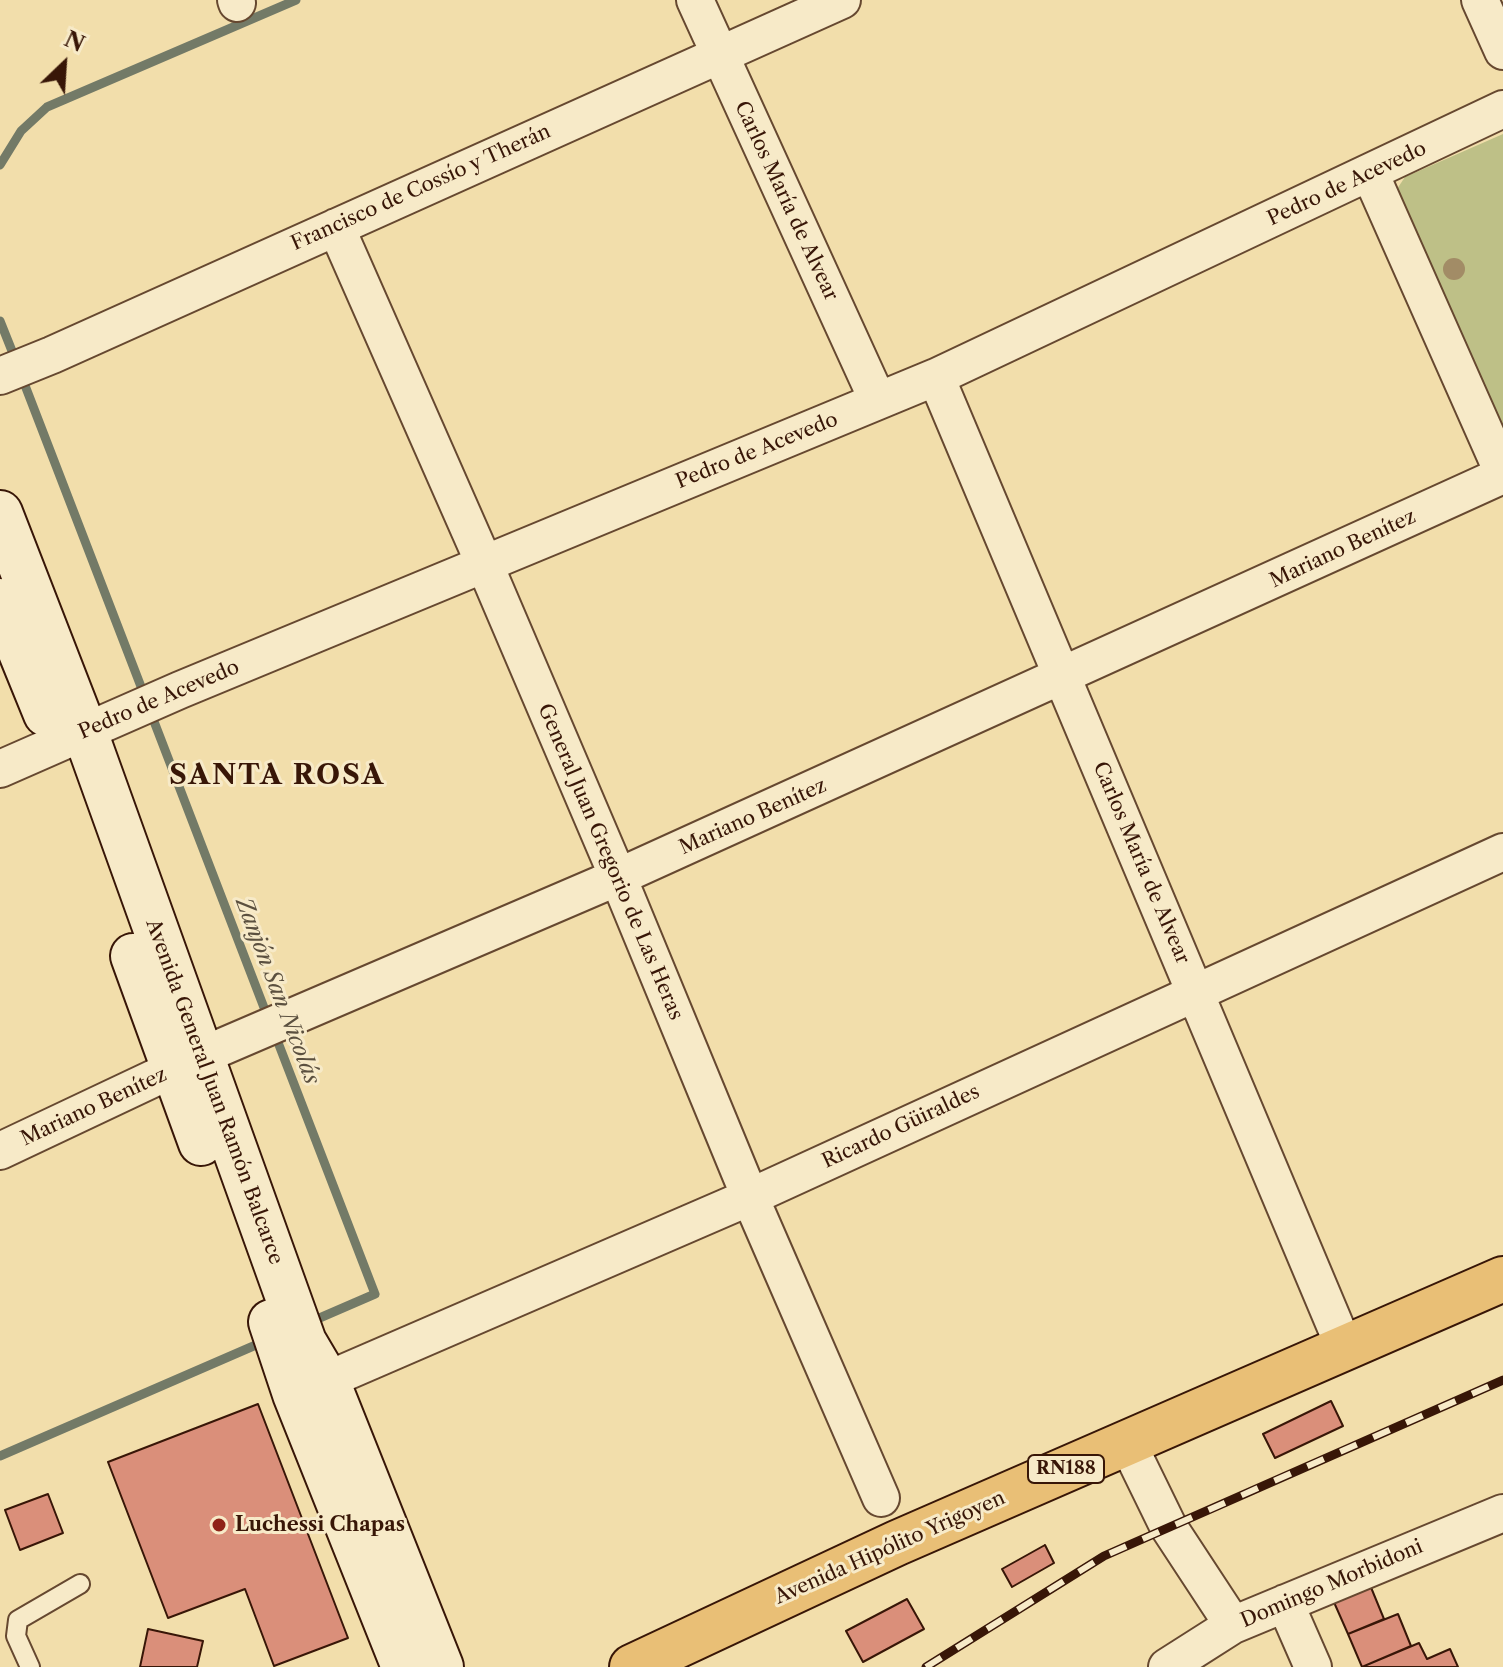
<!DOCTYPE html>
<html>
<head>
<meta charset="utf-8">
<style>
	body { margin:0 }
	#map { position:relative; width:1503px; height:1667px; overflow:hidden; background:#f2deab; font-family:"Libre Caslon Text",serif }
	canvas { display:block }
	.north { position:absolute; left:24px; top:24px; width:80px; height:80px; -webkit-text-stroke:6px #f7eac8; paint-order:stroke; rotate:25deg; font-size:22px; font-weight:700; line-height:32px; text-align:center; color:#381607 }
	.north::after { content:''; display:block; margin:auto; width:28px; height:36px; background:#381607; clip-path:polygon(50% 0,100% 100%,50% 72%,0 100%) }
</style>
</head>
<body>
<div id="map">
<canvas width="1503" height="1667"></canvas>
<div class="north">N</div>
</div>
<script>
const ctx = document.querySelector('canvas').getContext('2d');
ctx.lineJoin = 'round';
function paint(path, color) {
  ctx.fillStyle = color;
  ctx.fill(path, 'evenodd');
}
function shape(rows) {
  const path = new Path2D();
  for (const r of rows) {
    path.moveTo(r[0], r[1]);
    for (let i = 2; i < r.length; i += 2) path.lineTo(r[i], r[i + 1]);
  }
  return path;
}
function strokePath(path, color, width, dash) {
  ctx.strokeStyle = color;
  ctx.lineWidth = width;
  ctx.lineCap = dash ? 'butt' : 'round';
  ctx.setLineDash(dash || []);
  ctx.stroke(path);
}
function write(font, color, halo, rows, align = 'center') {
  ctx.font = font + ' "Libre Caslon Text",serif';
  ctx.lineWidth = 6;
  ctx.setLineDash([]);
  ctx.textBaseline = 'middle';
  ctx.strokeStyle = halo;
  ctx.fillStyle = color;
  for (const [text, x, y, turn = 0] of rows) {
    ctx.save();
    ctx.translate(x, y);
    ctx.rotate((+turn || 0) * Math.PI / 180);
    ctx.textAlign = isNaN(turn) ? turn : align;
    if (halo) ctx.strokeText(text, 0, 0);
    ctx.fillText(text, 0, 0);
    ctx.restore();
  }
}
const green = shape([
	[1503,134,1503,455,1397,189,1405,177]
]);
const stream = shape([
	[0,165,21,131,47,107,296,0],
	[0,321,16,361],
	[21,375,145,697],
	[150,711,268,1018],
	[274,1032,375,1294,308,1323],
	[0,1456,265,1341]
]);
const building = shape([
	[1331,1401,1343,1426,1275,1458,1263,1434,1331,1401],
	[258,1404,348,1638,274,1666,245,1589,168,1618,108,1462,258,1404],
	[48,1494,63,1533,20,1550,5,1510,48,1494],
	[1045,1545,1054,1563,1012,1587,1002,1569,1045,1545],
	[1370,1585,1384,1619,1348,1634,1333,1600,1370,1585],
	[907,1599,924,1629,863,1662,846,1631,907,1599],
	[1398,1614,1411,1646,1362,1667,1348,1634,1398,1614],
	[148,1629,203,1641,197,1667,140,1667,148,1629],
	[1419,1643,1427,1659,1450,1649,1458,1667,1362,1667,1419,1643]
]);
const service = shape([
	[30,1667,16,1636,18,1620,80,1584]
]);
const minor = shape([
	[236,0,237,3],
	[695,0,878,401],
	[1480,0,1503,51],
	[1370,173,1503,473],
	[336,227,484,563,618,877,750,1197,881,1498],
	[0,376,52,355,842,0],
	[936,377,1345,1349],
	[0,769,180,690,936,377,1503,109],
	[0,1151,201,1056,618,877,1503,475],
	[304,1390,750,1197,1503,852],
	[1127,1442,1168,1526,1233,1625],
	[1285,1603,1313,1667],
	[1167,1667,1233,1625,1503,1513]
]);
const secondary = shape([
	[0,513,85,732,304,1342,327,1381,441,1667],
	[0,601,46,714],
	[133,956,201,1143],
	[271,1322,295,1394,404,1667]
]);
const primary = shape([
	[632,1667,897,1543,1503,1279]
]);
const rail = shape([
	[926,1667,1104,1556,1503,1380]
]);
const trees = [
	[1454,269]
];
const markers = [
	[219,1525,8,"#8f2418"]
];
const shields = [
	[1066,1469,76]
];
const shieldNames = [
	["RN188",1066,1469]
];
const streetNames = [
	["Pedro de Acevedo",1347,184,-25],
	["Francisco de Cossío y Therán",421,188,-24],
	["Carlos María de Alvear",786,201,65],
	["Pedro de Acevedo",757,451,-22],
	["Mariano Benítez",1343,549,-25],
	["Pedro de Acevedo",159,700,-23],
	["Mariano Benítez",753,817,-24],
	["General Juan Gregorio de Las Heras",610,862,67],
	["Carlos María de Alvear",1141,863,67],
	["Avenida General Juan Ramón Balcarce",214,1092,70],
	["Mariano Benítez",94,1107,-25],
	["Ricardo Güiraldes",901,1127,-25],
	["Avenida Hipólito Yrigoyen",890,1548,-24],
	["Domingo Morbidoni",1332,1584,-23]
];
const poiNames = [
	["Luchessi Chapas",235,1525]
];
const waterNames = [
	["Zanjón San Nicolás",277,991,69]
];
const districtNames = [
	["SANTA ROSA",277,776]
];
paint(green, '#bec087');
strokePath(stream, '#737a67', 9);
paint(building, '#da8f7a');
strokePath(building, '#381607', 2);
strokePath(service, '#664830', 22);
strokePath(minor, '#664830', 40);
strokePath(secondary, '#381607', 48);
strokePath(primary, '#381607', 48);
strokePath(service, '#f7eac8', 18);
strokePath(minor, '#f7eac8', 36);
strokePath(secondary, '#f7eac8', 44);
strokePath(primary, '#e9bf76', 44);
strokePath(rail, '#381607', 9);
strokePath(rail, '#f7eac8', 6, [18]);
ctx.fillStyle = '#a28c66';
for (const [x, y] of trees) {
  ctx.beginPath();
  ctx.arc(x, y, 11, 0, 2 * Math.PI);
  ctx.fill();
}
for (const [x, y, r, color] of markers) {
  const dot = new Path2D();
  dot.arc(x, y, r, 0, 2 * Math.PI);
  ctx.fillStyle = color;
  ctx.fill(dot);
  strokePath(dot, '#f7eac8', 3);
}
for (const [x, y, w] of shields) {
  const box = new Path2D();
  box.roundRect(x - w / 2, y - 14, w, 28, 6);
  ctx.fillStyle = '#f7eac8';
  ctx.fill(box);
  strokePath(box, '#381607', 2);
}
write('bold 18px', '#381607', null, shieldNames);
write('20px', '#381607', '#f7eac8', streetNames);
write('bold 20px', '#381607', '#f7eac8', poiNames, 'left');
write('italic 22px', '#5b503f', '#f7eac8', waterNames);
ctx.letterSpacing = '2px';
write('bold 28px', '#381607', '#f7eac8', districtNames);
ctx.letterSpacing = '0px';
</script>
</body>
</html>
